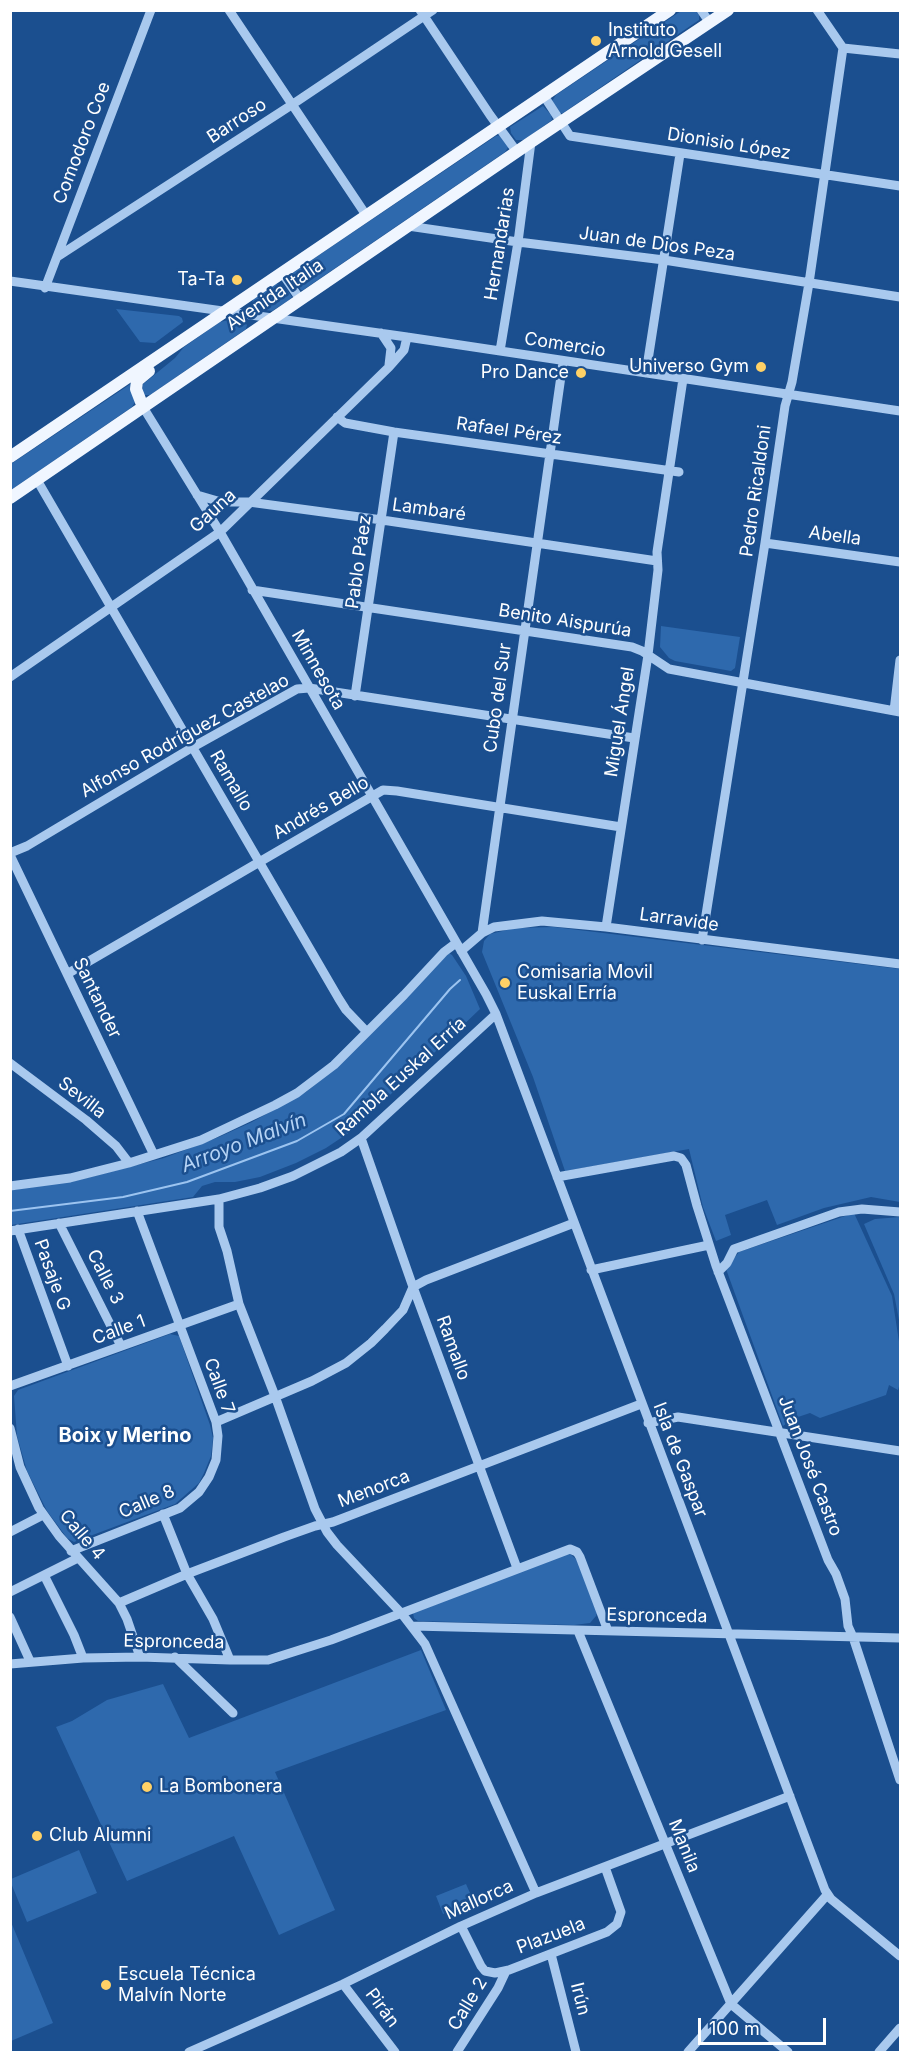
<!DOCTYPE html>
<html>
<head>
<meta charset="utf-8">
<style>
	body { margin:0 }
	#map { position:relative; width:911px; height:2063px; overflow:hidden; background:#1b4f8f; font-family:Inter,sans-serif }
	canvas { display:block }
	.frame { position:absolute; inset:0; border:12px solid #fff; pointer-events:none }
	.scale { position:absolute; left:698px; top:2018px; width:128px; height:27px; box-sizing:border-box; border:3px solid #fff; border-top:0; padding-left:8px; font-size:18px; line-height:21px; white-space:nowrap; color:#fff; -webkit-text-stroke:4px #1b4f8f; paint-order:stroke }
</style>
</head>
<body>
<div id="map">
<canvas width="911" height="2063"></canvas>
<div class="frame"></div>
<div class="scale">100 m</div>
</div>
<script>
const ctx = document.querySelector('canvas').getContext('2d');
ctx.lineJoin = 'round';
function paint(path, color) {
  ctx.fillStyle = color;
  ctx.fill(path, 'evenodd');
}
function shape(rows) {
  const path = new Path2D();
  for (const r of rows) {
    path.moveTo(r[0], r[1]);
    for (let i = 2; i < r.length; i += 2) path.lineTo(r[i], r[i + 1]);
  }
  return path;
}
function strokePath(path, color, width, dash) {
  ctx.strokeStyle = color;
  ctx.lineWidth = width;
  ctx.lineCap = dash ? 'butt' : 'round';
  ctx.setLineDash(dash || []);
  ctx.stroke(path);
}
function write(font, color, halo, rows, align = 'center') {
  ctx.font = font + ' Inter,sans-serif';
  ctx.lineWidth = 5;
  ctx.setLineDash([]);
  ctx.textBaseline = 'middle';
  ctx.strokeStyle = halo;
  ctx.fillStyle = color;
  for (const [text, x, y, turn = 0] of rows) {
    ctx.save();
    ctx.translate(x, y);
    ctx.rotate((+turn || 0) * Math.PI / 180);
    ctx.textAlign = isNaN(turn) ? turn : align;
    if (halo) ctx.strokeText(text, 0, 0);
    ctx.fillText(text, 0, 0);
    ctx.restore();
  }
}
const green = shape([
	[681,11,696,11,699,15,699,20,563,113,560,113,552,101,556,95],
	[543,106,551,115,552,120,524,140,516,140,511,133,510,127],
	[501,135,509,146,505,152,303,290,301,290,291,274,496,136],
	[276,284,284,286,292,297,289,300,272,311,251,308,253,299],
	[116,309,179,316,182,318,183,322,155,343,140,342],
	[233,319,243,321,247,325,246,329,150,395,143,395,142,385,175,358,184,347,220,322],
	[135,381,132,392,135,402,132,407,11,490,11,464],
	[661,626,740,637,735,668,731,671,675,661,669,658,660,647],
	[554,927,900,969,900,1202,871,1197,824,1208,777,1225,767,1200,725,1215,731,1235,716,1241,703,1207,689,1149,565,1171,533,1077,482,952,484,941,490,934,515,928],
	[449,953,452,955,466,976,480,1009,369,1115,350,1132,326,1148,296,1163,260,1177,235,1182,215,1182,202,1186,193,1197,11,1225,11,1190,74,1181,164,1158,219,1137,252,1122,306,1092,338,1066],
	[854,1213,892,1296,900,1348,900,1383,898,1390,889,1385,886,1395,820,1418,810,1413,792,1419,783,1426,726,1269,739,1252],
	[900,1217,900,1325,894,1294,864,1224,875,1219],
	[170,1334,179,1336,210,1425,213,1438,211,1456,204,1473,199,1483,175,1504,74,1542,67,1538,47,1511,27,1471,17,1436,14,1396,18,1390],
	[564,1554,570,1554,577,1560,597,1613,596,1616,590,1623,574,1625,418,1621,414,1618,413,1613],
	[421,1650,446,1710,275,1772,335,1910,279,1935,234,1836,127,1881,56,1727,72,1721,107,1700,163,1684,189,1738],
	[79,1850,97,1893,27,1922,11,1883,11,1879],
	[466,1884,474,1902,443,1914,436,1896],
	[11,1922,53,2023,11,2041,10,2041]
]);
const stream = shape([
	[10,1211,123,1197,187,1182,297,1141,344,1114,450,989,460,980]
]);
const minor = shape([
	[229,10,366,215],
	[420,10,490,115,517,152],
	[701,10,710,23],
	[817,10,843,48,900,54],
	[544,96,570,136,900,186],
	[408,226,518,242,664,260,900,297],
	[57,257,293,104,433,10],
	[282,273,300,299],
	[10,281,407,337,900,411],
	[45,288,151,10],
	[381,333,391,348,389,365],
	[500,351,518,242,531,142],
	[646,373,680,154],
	[143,407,220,532,486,994,496,1014,825,1890,831,1899,900,1956],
	[337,417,345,423,394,432,679,472],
	[37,480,339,999,346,1010,367,1032],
	[197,495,221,502,249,502,382,520,657,561],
	[765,543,900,562],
	[252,590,632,647,642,651,669,669,900,712],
	[10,677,220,532,389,367,404,350,407,337],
	[355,696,394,432],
	[894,711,900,660],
	[10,853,27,846,193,747,297,689,309,688,634,738],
	[10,855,154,1155],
	[606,927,648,655,658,570,657,552,683,379],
	[482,933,563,362],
	[702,940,765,543,785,406,792,382,809,283,843,48],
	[461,951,482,933,494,927,542,921,606,927,900,964],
	[67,974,383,790,397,791,621,827],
	[10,1063,86,1120,116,1146,129,1163],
	[361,1138,413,1287,517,1568],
	[557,1177,674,1156,681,1158,686,1165,697,1206,716,1266,828,1560,836,1574,845,1599,848,1626,853,1637,900,1780],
	[10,1186,70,1178,129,1163,201,1140,275,1105,297,1093,334,1065,404,995,444,952,456,943],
	[219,1199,219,1227,227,1251,239,1304,275,1396,315,1509,327,1532,337,1545,402,1614,425,1644,536,1893],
	[59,1223,121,1346],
	[18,1229,68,1366],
	[10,1231,219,1199,260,1188,293,1176,341,1152,361,1138,496,1014],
	[591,1270,709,1245],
	[718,1272,727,1263,734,1249,839,1212,862,1209,900,1212],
	[10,1386,239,1304],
	[216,1422,312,1381,346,1363,371,1343,385,1329,403,1310,413,1287,426,1280,574,1223],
	[648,1423,678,1417,900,1451],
	[10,1428,20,1467,39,1508,59,1536,119,1603,127,1619,140,1657],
	[163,1514,187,1574,213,1619,230,1660],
	[10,1532,43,1515],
	[71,1551,180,1508,199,1492,209,1477,216,1460,218,1436,216,1422,137,1211],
	[44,1575,74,1635,83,1658],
	[10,1592,78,1558],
	[119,1603,187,1574,284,1537,315,1526,333,1522,641,1404],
	[10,1617,30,1661],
	[413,1626,900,1638],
	[578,1631,731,2004,788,2052],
	[175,1657,233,1713],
	[10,1664,83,1658,140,1657,230,1660,268,1660,331,1640,570,1549,577,1552,580,1557,608,1631],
	[461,1926,481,1966,485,1971,495,1973,509,1970,607,1932,617,1924,621,1912,605,1867],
	[551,1954,576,2052],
	[343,1984,395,2052],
	[189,2052,343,1984,461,1926,536,1893,790,1796],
	[457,2052,498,1988,506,1971],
	[688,2052,827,1895],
	[879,2052,900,2028]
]);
const major = shape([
	[143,407,136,389,137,381,149,371],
	[10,457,670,10],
	[10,498,531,142,728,10]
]);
const markers = [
	[596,41,6,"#ffd166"],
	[237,280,6,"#ffd166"],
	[761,367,6,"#ffd166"],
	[581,373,6,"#ffd166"],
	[505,983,6,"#ffd166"],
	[147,1787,6,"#ffd166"],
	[37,1836,6,"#ffd166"],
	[106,1985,6,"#ffd166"]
];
const poiNames = [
	["Instituto",608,31],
	["Arnold Gesell",608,52],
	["Ta-Ta",225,280,"right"],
	["Universo Gym",749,367,"right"],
	["Pro Dance",569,373,"right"],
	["Comisaria Movil",517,973],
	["Euskal Erría",517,994],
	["La Bombonera",159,1787],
	["Club Alumni",49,1836],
	["Escuela Técnica",118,1975],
	["Malvín Norte",118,1996]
];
const streetNames = [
	["Barroso",237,121,-33],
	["Comodoro Coe",82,143,-69],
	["Dionisio López",729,144,9],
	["Hernandarias",500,244,-81],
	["Juan de Dios Peza",657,244,8],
	["Avenida Italia",275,295,-34],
	["Comercio",565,345,9],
	["Rafael Pérez",509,431,8],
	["Pedro Ricaldoni",756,491,-82],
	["Lambaré",429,510,8],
	["Gauna",213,511,-42],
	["Abella",835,536,8],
	["Pablo Páez",359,562,-82],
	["Benito Aispurúa",565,621,9],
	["Minnesota",318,670,60],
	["Cubo del Sur",498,698,-82],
	["Miguel Ángel",620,722,-81],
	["Alfonso Rodríguez Castelao",185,736,-29],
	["Ramallo",231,781,60],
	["Andrés Bello",321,808,-30],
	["Larravide",679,920,8],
	["Santander",97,998,64],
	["Rambla Euskal Erría",401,1077,-42],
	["Sevilla",82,1098,38],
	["Pasaje G",52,1275,70],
	["Calle 3",105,1277,63],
	["Calle 1",119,1330,-20],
	["Ramallo",453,1348,70],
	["Calle 7",219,1386,70],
	["Isla de Gaspar",680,1460,69],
	["Juan José Castro",810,1466,69],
	["Menorca",374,1489,-21],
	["Calle 8",147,1502,-23],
	["Calle 4",82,1535,50],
	["Espronceda",657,1616,1],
	["Espronceda",174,1642,1],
	["Manila",684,1846,68],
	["Mallorca",479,1900,-24],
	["Plazuela",551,1936,-21],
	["Irún",580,1999,76],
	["Calle 2",468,2004,-59],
	["Pirán",382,2008,53]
];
const waterNames = [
	["Arroyo Malvín",244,1143,-21]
];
const neighbourhoodNames = [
	["Boix y Merino",125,1436]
];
paint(green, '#2e69ad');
strokePath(stream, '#9cc4f0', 2);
strokePath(minor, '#a9c9ee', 9);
strokePath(major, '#f0f6ff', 12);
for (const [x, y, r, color] of markers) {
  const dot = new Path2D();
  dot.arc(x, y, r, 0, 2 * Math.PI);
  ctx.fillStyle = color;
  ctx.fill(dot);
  strokePath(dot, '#1b4f8f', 2);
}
write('18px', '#fff', '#1b4f8f', poiNames, 'left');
write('18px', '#fff', '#1b4f8f', streetNames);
write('italic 20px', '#b5d3f5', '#1b4f8f', waterNames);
write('bold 20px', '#fff', '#1b4f8f', neighbourhoodNames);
</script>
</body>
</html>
